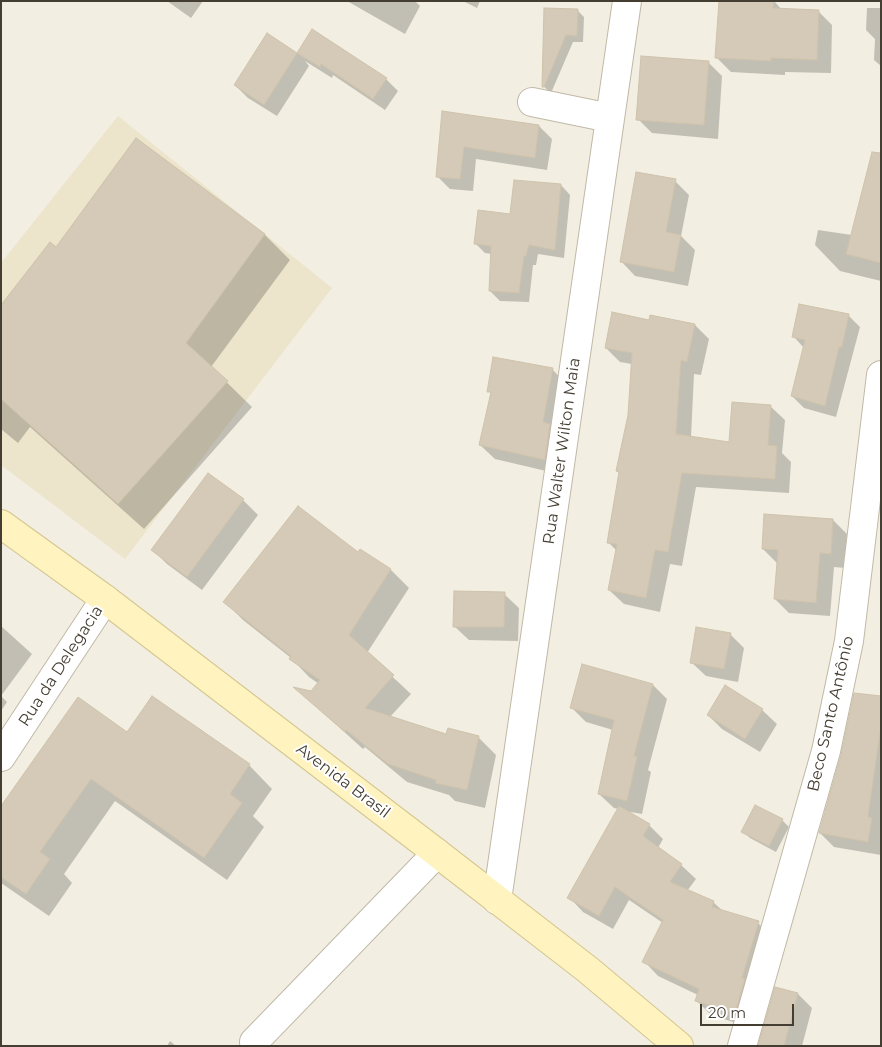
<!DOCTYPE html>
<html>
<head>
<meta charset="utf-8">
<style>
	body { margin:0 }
	#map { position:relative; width:882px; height:1047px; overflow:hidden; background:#f2eee2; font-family:Montserrat,sans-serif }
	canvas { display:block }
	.frame { position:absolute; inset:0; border:2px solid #443e32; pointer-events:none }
	.scale { position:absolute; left:700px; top:1004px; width:94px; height:22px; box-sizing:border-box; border:2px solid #443e32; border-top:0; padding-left:6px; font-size:15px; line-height:18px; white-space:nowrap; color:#443e32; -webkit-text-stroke:4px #fff; paint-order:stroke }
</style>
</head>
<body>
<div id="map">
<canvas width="882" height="1047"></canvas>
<div class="frame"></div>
<div class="scale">20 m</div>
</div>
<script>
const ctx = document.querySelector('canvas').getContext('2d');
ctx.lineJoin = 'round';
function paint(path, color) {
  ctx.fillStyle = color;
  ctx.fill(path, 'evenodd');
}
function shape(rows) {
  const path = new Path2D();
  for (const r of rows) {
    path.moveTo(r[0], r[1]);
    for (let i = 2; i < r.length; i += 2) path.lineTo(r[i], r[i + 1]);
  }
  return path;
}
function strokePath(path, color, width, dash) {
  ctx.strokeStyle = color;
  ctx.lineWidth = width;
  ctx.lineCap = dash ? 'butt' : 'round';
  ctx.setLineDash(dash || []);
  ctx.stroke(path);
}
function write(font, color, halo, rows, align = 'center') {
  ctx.font = font + ' Montserrat,sans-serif';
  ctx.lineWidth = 4;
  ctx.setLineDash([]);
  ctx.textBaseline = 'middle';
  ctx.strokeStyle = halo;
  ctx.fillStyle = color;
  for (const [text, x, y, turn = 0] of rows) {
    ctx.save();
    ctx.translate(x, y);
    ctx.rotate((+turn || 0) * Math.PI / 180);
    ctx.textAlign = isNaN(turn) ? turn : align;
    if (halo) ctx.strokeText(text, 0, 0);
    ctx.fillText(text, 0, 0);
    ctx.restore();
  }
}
const education = shape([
	[118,116,332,288,125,559,1,465,1,263]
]);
const shadow = shape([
	[167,1,203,1,191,18],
	[347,1,415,1,420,6,405,34],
	[463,1,480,1,477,8],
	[774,1,782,10,818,11,832,25,831,73,785,72,785,75,731,72,717,58],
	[867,8,881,8,881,66,874,60,875,39,866,30],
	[546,10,577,10,584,17,583,42,573,42,551,93,543,86],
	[313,30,386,79,398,91,385,110,333,75,332,78,305,61,309,66,277,116,248,98,235,85,268,35,297,54],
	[708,62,722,76,718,139,652,133,638,119],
	[443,112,539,126,552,139,547,170,476,159,473,191,450,189,437,176],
	[136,140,265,235,290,260,211,367,252,407,144,529,30,427,18,443,1,429,1,307,57,249],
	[675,181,689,195,681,236,695,250,688,286,635,276,621,261],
	[561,185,570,195,564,258,538,254,536,265,533,265,529,302,500,301,490,291,492,254,485,253,475,243,511,216],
	[881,204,881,281,840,271,815,245,818,230,852,235],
	[848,315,860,327,836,417,804,408,792,396,804,348,794,337],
	[650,321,695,325,709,339,701,375,694,374,691,437,730,444,770,406,785,420,782,453,791,462,789,493,696,487,682,566,670,564,660,612,624,604,609,590,617,551,608,542,620,474,617,471,629,415,632,364,620,362,606,348],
	[552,369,566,384,559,474,495,459,480,445,492,394,489,391],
	[208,474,243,500,258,515,202,590,167,564,153,550],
	[833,520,847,534,845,568,834,567,830,616,789,613,775,599,778,564,763,549],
	[361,551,391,570,409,588,367,653,411,694,390,717,447,735,478,737,496,755,485,808,455,801,449,795,407,782,365,747,363,749,297,689,311,692,319,684,309,677,291,658,243,620,225,602,359,554],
	[504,594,519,608,518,641,469,640,454,626],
	[1,626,32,654,1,696],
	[730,634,744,648,738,682,706,676,691,662],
	[653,685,667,699,648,770,651,772,642,814,625,811,649,825,663,839,658,848,681,865,696,879,687,891,713,902,723,911,758,923,772,937,749,1027,711,1015,697,1001,698,995,658,976,644,961,663,923,629,900,613,929,583,912,569,897,618,809,614,808,599,794,613,730,586,722,572,708],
	[1,696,7,702,1,711],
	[881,697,881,855,834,847,820,833],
	[153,698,249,765,272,789,253,816,264,827,227,880,115,801,64,874,72,883,49,916,1,883,1,827,128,734],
	[762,710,777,724,760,752,722,729,708,715],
	[782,820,789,827,776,852,750,838,743,831],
	[776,988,798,994,812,1008,802,1046,762,1046],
	[170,1041,176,1046,167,1046]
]);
const building = shape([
	[719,1,774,1,773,8,819,10,817,60,771,58,771,61,715,58,719,1],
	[544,8,578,9,577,36,566,35,544,87,542,87,544,8],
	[312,29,387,78,373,99,321,64,320,67,297,53,312,29],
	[267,33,297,53,264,105,234,85,267,33],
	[641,56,709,61,704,125,636,120,641,56],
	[442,111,539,125,535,158,464,147,460,179,436,177,442,111],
	[136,138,265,234,186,343,228,381,118,504,1,399,1,305,50,242,56,247,136,138],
	[872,152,881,153,881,263,846,254,872,152],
	[636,172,676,179,666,232,681,235,674,272,620,262,636,172],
	[514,180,561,184,555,250,529,245,526,256,524,256,519,293,489,291,491,246,474,244,478,210,510,214,514,180],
	[799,304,849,314,842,347,839,347,825,406,791,396,805,340,792,337,799,304],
	[612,312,649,320,650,315,695,324,687,362,681,360,676,434,729,442,732,402,771,405,768,445,777,446,775,479,682,473,668,552,655,550,646,598,608,590,617,544,607,543,619,472,616,471,628,415,632,353,605,348,612,312],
	[493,357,553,368,543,422,550,424,545,460,479,445,491,392,487,392,493,357],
	[208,473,244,499,187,577,151,550,208,473],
	[298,506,358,552,360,549,391,569,349,635,394,675,365,708,446,734,448,728,479,736,467,790,435,783,436,780,388,764,346,730,345,732,293,687,311,691,320,680,289,659,291,656,223,602,298,506],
	[764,514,833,519,831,554,820,553,816,603,774,599,778,550,762,549,764,514],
	[454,591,505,592,504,627,453,627,454,591],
	[696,627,731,633,724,669,690,663,696,627],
	[582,664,653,684,634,756,637,757,627,801,598,794,614,720,570,708,582,664],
	[725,685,763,709,745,739,707,715,725,685],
	[854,693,881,696,881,726,868,817,872,818,868,842,819,833,841,755,854,693],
	[152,696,250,764,230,794,242,803,204,858,91,779,40,852,50,859,26,894,1,877,1,806,78,697,127,732,152,696],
	[755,805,783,819,769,846,741,832,755,805],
	[619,806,650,824,643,836,682,864,670,882,714,901,712,907,759,921,742,978,745,979,735,1013,695,1001,699,989,642,962,663,920,615,887,599,916,567,898,619,806],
	[775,987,798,993,784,1046,758,1046,775,987]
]);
const street = shape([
	[532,102,610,118],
	[1,757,105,599],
	[497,900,627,1],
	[254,1042,437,853],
	[742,1046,826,751,849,641,881,375]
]);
const secondary = shape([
	[1,524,105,599,437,853,587,969,679,1046]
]);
const streetNames = [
	["Rua Walter Wilton Maia",562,451,-82],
	["Rua da Delegacia",61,666,-57],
	["Beco Santo Antônio",831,714,-77],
	["Avenida Brasil",343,781,37]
];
paint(education, '#ece4cb');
paint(shadow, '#0003');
paint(building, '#d4cab7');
strokePath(building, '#cfc2aa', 1);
strokePath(street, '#c1b9a7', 30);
strokePath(secondary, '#d4c68f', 30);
strokePath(street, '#fff', 28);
strokePath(secondary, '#fff3bf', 28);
write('16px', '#443e32', '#fff', streetNames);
</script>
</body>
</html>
